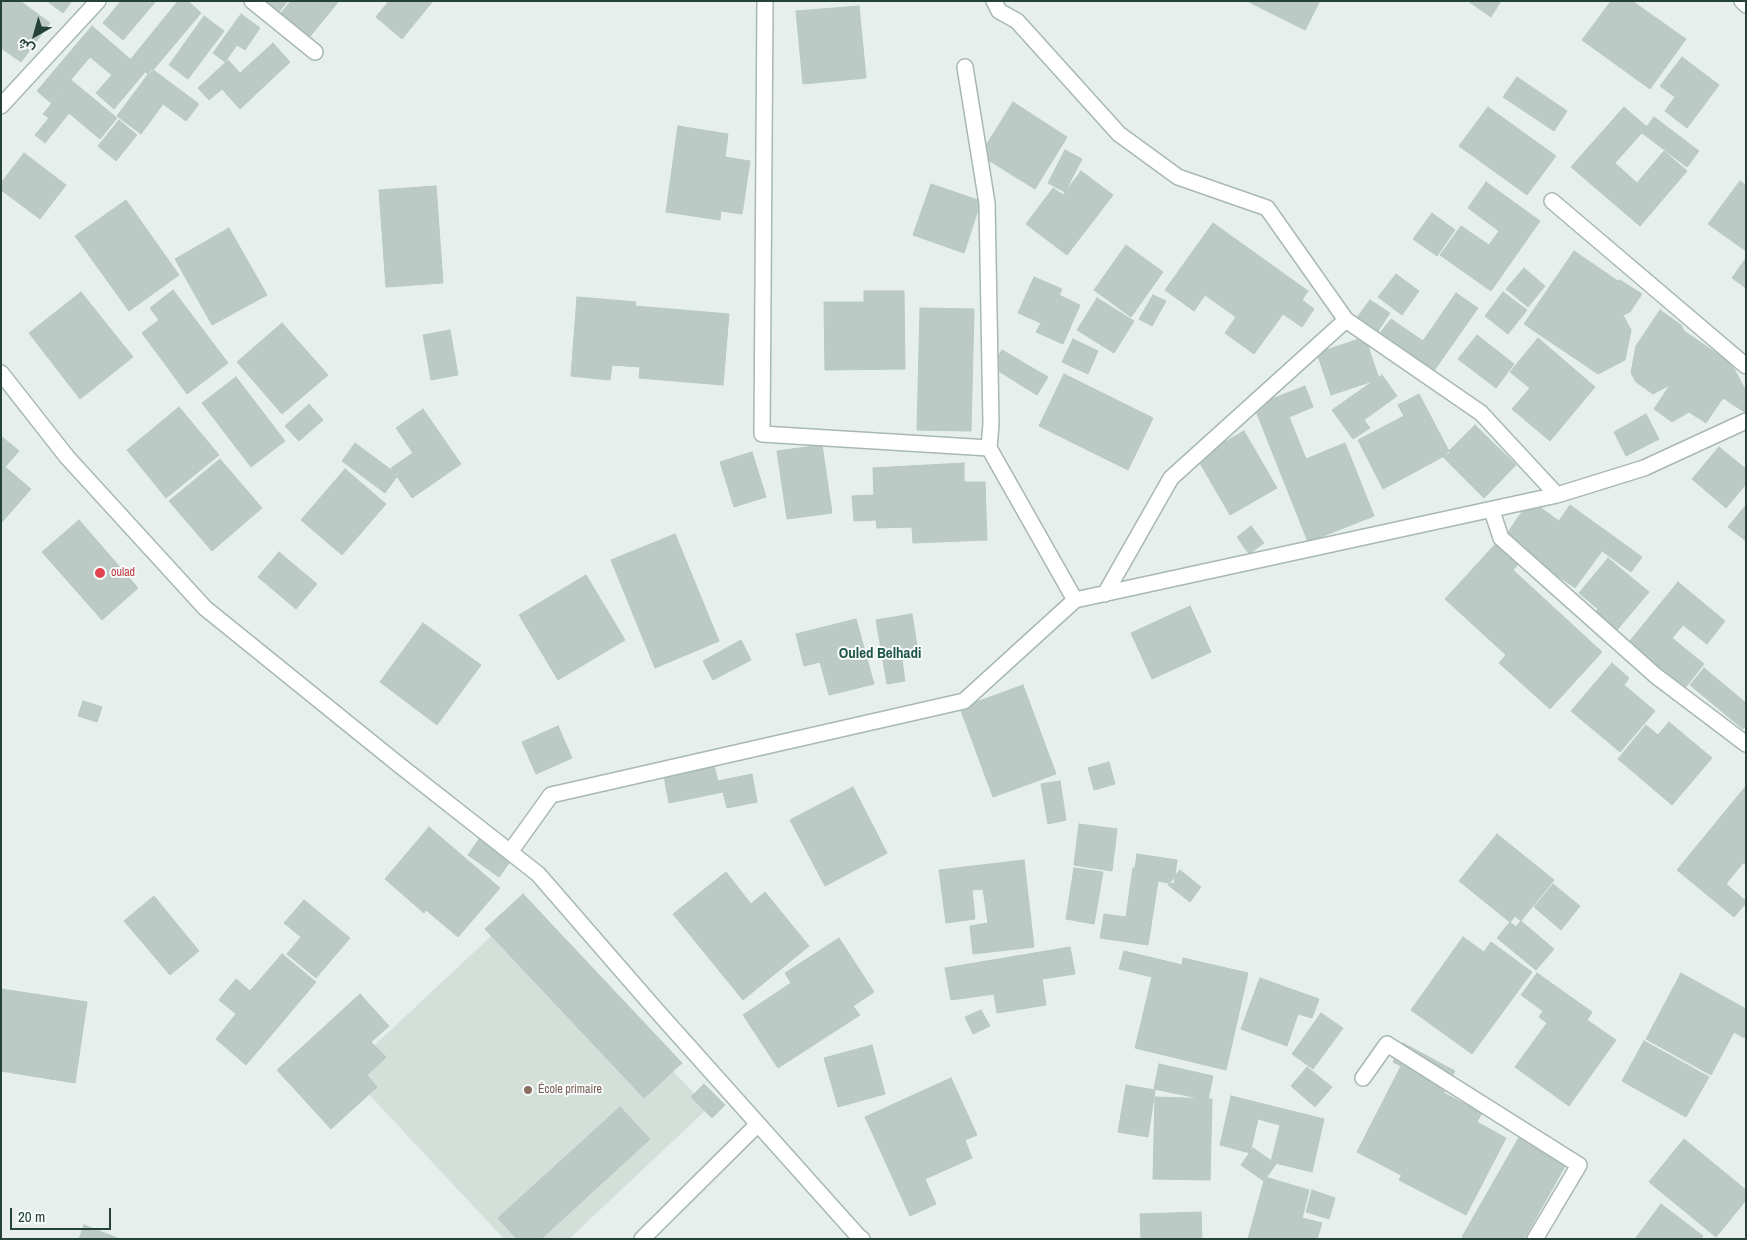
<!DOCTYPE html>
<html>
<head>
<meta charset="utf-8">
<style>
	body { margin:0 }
	#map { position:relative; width:1747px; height:1240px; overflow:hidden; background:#e6efeb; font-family:"Archivo Narrow",Vazirmatn,sans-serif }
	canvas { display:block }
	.frame { position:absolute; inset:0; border:2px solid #24423a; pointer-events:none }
	.north { position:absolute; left:10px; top:10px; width:50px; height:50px; -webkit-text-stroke:4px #f7fbf9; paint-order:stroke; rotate:218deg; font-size:14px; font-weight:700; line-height:20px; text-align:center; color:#24423a }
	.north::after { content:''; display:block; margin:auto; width:18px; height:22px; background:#24423a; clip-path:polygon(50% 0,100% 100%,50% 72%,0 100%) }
	.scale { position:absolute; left:10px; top:1208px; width:101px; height:22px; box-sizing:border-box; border:2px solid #24423a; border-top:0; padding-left:6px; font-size:15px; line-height:18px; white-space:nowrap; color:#24423a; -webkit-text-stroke:4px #f7fbf9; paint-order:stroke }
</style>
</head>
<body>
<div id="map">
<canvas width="1747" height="1240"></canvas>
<div class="frame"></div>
<div class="north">ش</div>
<div class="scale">20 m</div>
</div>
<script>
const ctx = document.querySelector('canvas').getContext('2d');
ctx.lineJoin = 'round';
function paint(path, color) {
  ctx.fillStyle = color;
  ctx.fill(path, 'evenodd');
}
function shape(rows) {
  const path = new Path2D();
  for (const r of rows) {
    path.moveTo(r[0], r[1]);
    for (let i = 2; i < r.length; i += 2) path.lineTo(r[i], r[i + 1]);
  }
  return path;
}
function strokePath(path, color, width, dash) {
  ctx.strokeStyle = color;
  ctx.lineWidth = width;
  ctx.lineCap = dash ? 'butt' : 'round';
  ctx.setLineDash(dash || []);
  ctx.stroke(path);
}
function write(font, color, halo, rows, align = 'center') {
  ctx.font = font + ' "Archivo Narrow",sans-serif';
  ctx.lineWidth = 4;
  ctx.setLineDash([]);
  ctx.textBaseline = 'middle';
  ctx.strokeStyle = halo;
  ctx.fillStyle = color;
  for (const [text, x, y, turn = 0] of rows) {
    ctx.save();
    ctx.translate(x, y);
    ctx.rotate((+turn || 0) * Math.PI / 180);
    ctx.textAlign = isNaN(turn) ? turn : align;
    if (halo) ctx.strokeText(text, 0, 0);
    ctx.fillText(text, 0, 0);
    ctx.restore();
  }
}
const built = shape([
	[520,909,708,1108,569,1239,504,1239,347,1071]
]);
const building = shape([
	[2,1,20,1,50,23,21,62,1,48,2,1],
	[47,1,72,1,63,13,47,1],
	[121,1,156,1,123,40,103,23,121,1],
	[178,1,188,1,201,13,149,75,131,59,178,1],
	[259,1,288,1,276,15,259,1],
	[291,1,339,1,303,45,274,21,291,1],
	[389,1,433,1,402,39,376,17,389,1],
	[1247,1,1320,1,1305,30,1247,1],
	[1468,1,1501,1,1491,17,1468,1],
	[1611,1,1632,1,1686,39,1650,89,1582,40,1611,1],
	[859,6,866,78,803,84,796,11,859,6],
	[241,14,260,28,245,50,237,45,225,62,213,53,241,14],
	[204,16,224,31,188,79,169,65,204,16],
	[92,26,145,72,114,109,96,93,112,75,90,57,51,103,37,91,92,26],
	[273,43,290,62,240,109,222,89,209,100,198,88,228,60,240,73,273,43],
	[1682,57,1719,85,1687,128,1665,111,1675,97,1660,86,1682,57],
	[152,69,199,104,186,121,163,104,141,134,117,116,152,69],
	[1517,77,1567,111,1554,131,1503,97,1517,77],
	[71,80,117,118,100,139,69,113,45,143,35,135,49,118,43,114,71,80],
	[1013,102,1067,137,1035,189,980,155,1013,102],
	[1488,107,1556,156,1527,195,1459,146,1488,107],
	[1624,107,1647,127,1615,163,1637,183,1664,151,1687,171,1640,226,1571,167,1624,107],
	[1654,117,1699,151,1687,167,1642,133,1654,117],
	[119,120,137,135,116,161,98,146,119,120],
	[678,126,728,134,725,157,750,161,742,214,721,211,720,220,666,212,678,126],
	[1065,150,1082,159,1065,192,1048,183,1065,150],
	[24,153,66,185,40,219,1,190,1,183,24,153],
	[1081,171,1113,195,1067,255,1026,224,1053,188,1063,195,1081,171],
	[1740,181,1746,185,1746,251,1708,224,1740,181],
	[1486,182,1540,221,1491,291,1440,255,1461,226,1489,245,1499,231,1468,208,1486,182],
	[931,184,981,201,964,253,913,235,931,184],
	[436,186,443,283,386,287,379,190,436,186],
	[126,200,179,275,129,311,75,236,126,200],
	[1432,213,1455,230,1437,256,1413,239,1432,213],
	[1213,223,1308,291,1302,300,1314,309,1302,327,1283,314,1254,354,1225,333,1236,317,1205,295,1194,311,1165,290,1213,223],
	[229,228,267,295,212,325,175,259,229,228],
	[1126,245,1163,272,1131,317,1094,290,1126,245],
	[1574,251,1618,281,1620,280,1642,294,1630,312,1623,315,1631,330,1625,360,1598,374,1524,324,1574,251],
	[1746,258,1746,288,1732,278,1746,258],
	[1524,268,1545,286,1528,307,1506,289,1524,268],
	[1396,274,1419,291,1402,315,1378,297,1396,274],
	[1034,277,1062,289,1059,295,1080,305,1063,344,1036,332,1041,323,1018,313,1034,277],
	[173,290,228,363,187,394,142,333,159,320,150,308,173,290],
	[864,291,904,291,905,369,825,370,824,302,864,302,864,291],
	[81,292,133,357,80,399,29,333,81,292],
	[1503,292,1527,310,1508,334,1485,316,1503,292],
	[1456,293,1478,308,1431,375,1377,337,1391,319,1423,341,1456,293],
	[1153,295,1166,301,1152,326,1139,319,1153,295],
	[577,297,636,302,635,306,729,314,723,385,639,378,640,367,612,365,610,380,571,376,577,297],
	[1097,298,1134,321,1114,353,1077,330,1097,298],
	[1370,300,1390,313,1376,334,1355,320,1370,300],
	[920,308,974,309,971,431,917,430,920,308],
	[1660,310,1681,325,1684,331,1731,363,1746,391,1746,413,1723,398,1706,423,1689,412,1672,422,1654,409,1670,385,1653,394,1636,382,1631,373,1636,346,1660,310],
	[282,323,328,375,282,414,237,362,282,323],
	[450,330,458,375,431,380,423,335,450,330],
	[1477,335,1514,364,1496,388,1458,359,1477,335],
	[1365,337,1379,379,1331,395,1317,353,1365,337],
	[1538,338,1595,387,1550,441,1512,409,1530,388,1510,372,1538,338],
	[1073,339,1098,351,1088,374,1062,362,1073,339],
	[1002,350,1048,377,1037,395,992,367,1002,350],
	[1064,374,1153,418,1128,470,1039,426,1064,374],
	[1382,375,1397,396,1364,420,1370,428,1353,439,1332,410,1382,375],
	[236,377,285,441,251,467,202,403,236,377],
	[1305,386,1313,407,1289,417,1306,459,1345,443,1374,516,1308,542,1254,406,1305,386],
	[1419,394,1450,453,1383,489,1358,440,1404,416,1398,405,1419,394],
	[309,404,323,420,299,441,285,426,309,404],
	[179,407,219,455,166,498,127,450,179,407],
	[423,409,461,464,412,498,391,468,413,453,396,428,423,409],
	[1646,414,1659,439,1626,456,1614,432,1646,414],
	[1475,425,1516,465,1484,498,1443,457,1475,425],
	[1244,431,1277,488,1230,515,1197,458,1244,431],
	[1,436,19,451,5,467,31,489,2,522,1,436],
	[355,443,398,475,385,493,342,461,355,443],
	[822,445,832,513,787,519,777,451,822,445],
	[1719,447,1746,469,1746,484,1726,508,1692,479,1719,447],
	[752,452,766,497,734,507,720,462,752,452],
	[220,459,262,508,212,551,169,501,220,459],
	[964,463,964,482,985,482,987,540,913,543,912,527,877,528,876,520,854,521,852,496,874,495,873,468,964,463],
	[345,469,386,504,342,555,301,520,345,469],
	[1530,500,1559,521,1570,505,1642,557,1631,572,1602,551,1575,588,1504,538,1530,500],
	[1746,505,1746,541,1728,527,1746,505],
	[79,520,138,588,102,620,42,552,79,520],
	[1251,526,1264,543,1249,554,1237,537,1251,526],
	[675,534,719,641,655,668,611,560,675,534],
	[1500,539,1523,559,1513,570,1602,652,1550,709,1499,663,1506,655,1445,599,1500,539],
	[279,552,317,584,296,609,258,577,279,552],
	[1608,558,1649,592,1612,636,1590,618,1598,609,1579,593,1608,558],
	[586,575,625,640,558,680,519,615,586,575],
	[1678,582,1725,621,1707,644,1683,625,1672,638,1704,664,1685,688,1629,642,1678,582],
	[1190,606,1211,652,1152,679,1131,633,1190,606],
	[912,614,919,658,902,660,905,681,887,684,876,620,912,614],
	[856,619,874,684,829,695,820,662,804,666,796,634,856,619],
	[423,623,481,665,437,725,380,682,423,623],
	[741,640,751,660,713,680,703,661,741,640],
	[1612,663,1629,678,1624,685,1655,711,1620,752,1571,711,1612,663],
	[1704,668,1746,703,1746,726,1743,729,1690,685,1704,668],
	[1023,685,1056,774,993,797,960,708,1023,685],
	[83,701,102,707,97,722,78,716,83,701],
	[1669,722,1712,758,1672,805,1618,759,1646,725,1658,735,1669,722],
	[558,726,572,758,536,774,522,742,558,726],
	[1109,762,1115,784,1094,790,1088,768,1109,762],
	[714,766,718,781,752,774,757,802,727,808,723,792,669,803,664,776,714,766],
	[1060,781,1066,820,1048,824,1041,784,1060,781],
	[1746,786,1746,865,1743,863,1726,884,1746,901,1746,903,1734,917,1677,870,1746,786],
	[853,787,887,853,825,886,790,820,853,787],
	[1079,824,1117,829,1112,871,1074,865,1079,824],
	[429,827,500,888,458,937,426,910,424,913,385,879,429,827],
	[1497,834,1554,880,1516,927,1459,881,1497,834],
	[481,836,512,859,499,877,468,855,481,836],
	[1137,854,1177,860,1174,884,1158,881,1148,945,1100,938,1104,914,1126,917,1133,868,1135,868,1137,854],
	[1024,860,1034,947,973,954,970,926,988,923,983,889,972,890,975,919,946,923,939,870,1024,860],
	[1074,868,1103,872,1094,924,1066,919,1074,868],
	[1180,870,1201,887,1190,902,1168,885,1180,870],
	[726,872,751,904,765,892,809,946,743,1000,673,914,726,872],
	[1553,884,1580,906,1561,930,1534,907,1553,884],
	[523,894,682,1063,644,1098,485,929,523,894],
	[154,896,199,951,170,975,124,921,154,896],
	[304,900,350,938,316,978,287,954,301,937,284,923,304,900],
	[1515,916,1554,949,1536,970,1497,938,1515,916],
	[1463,937,1484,952,1491,942,1532,972,1472,1054,1411,1010,1463,937],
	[839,938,874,992,853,1006,860,1015,778,1068,743,1015,791,983,785,973,839,938],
	[1070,947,1075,974,1042,979,1046,1005,997,1013,994,994,951,1000,945,968,1070,947],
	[1124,951,1182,965,1183,958,1248,973,1226,1070,1135,1048,1152,977,1119,969,1124,951],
	[282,954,316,982,246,1065,216,1039,236,1014,219,1000,236,979,250,991,282,954],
	[1537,973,1592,1012,1587,1020,1616,1040,1569,1106,1515,1067,1547,1023,1539,1017,1543,1011,1521,995,1537,973],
	[1681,973,1746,1009,1746,1035,1744,1038,1734,1032,1711,1075,1646,1039,1681,973],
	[1260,978,1319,999,1312,1018,1298,1014,1287,1046,1241,1029,1260,978],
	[1,989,87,1002,75,1083,1,1071,1,989],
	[360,994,389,1026,371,1042,386,1057,367,1075,377,1087,331,1129,277,1070,360,994],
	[981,1010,990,1026,973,1034,965,1017,981,1010],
	[1321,1013,1343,1028,1313,1069,1292,1054,1321,1013],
	[1644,1041,1709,1077,1686,1117,1622,1081,1644,1041],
	[1403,1043,1455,1071,1401,1175,1357,1152,1401,1066,1393,1062,1403,1043],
	[872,1045,885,1094,838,1107,824,1058,872,1045],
	[1159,1064,1213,1076,1208,1100,1154,1089,1159,1064],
	[1307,1067,1332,1087,1315,1107,1291,1086,1307,1067],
	[951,1078,977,1135,965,1140,972,1158,925,1179,936,1204,910,1216,865,1117,951,1078],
	[704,1084,725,1105,712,1118,691,1097,704,1084],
	[1126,1085,1155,1090,1148,1137,1118,1132,1126,1085],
	[1444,1093,1482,1113,1477,1122,1506,1138,1466,1215,1399,1180,1444,1093],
	[1231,1096,1324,1119,1312,1172,1271,1162,1280,1125,1258,1119,1250,1153,1220,1145,1231,1096],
	[1155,1097,1212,1099,1210,1180,1153,1179,1155,1097],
	[620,1107,650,1139,541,1239,517,1239,498,1218,620,1107],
	[1522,1132,1569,1159,1524,1239,1465,1239,1462,1237,1522,1132],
	[1684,1139,1746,1190,1746,1200,1716,1237,1649,1182,1684,1139],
	[1253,1148,1276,1164,1264,1181,1241,1165,1253,1148],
	[1265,1177,1309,1190,1302,1218,1322,1223,1317,1239,1248,1239,1265,1177],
	[1312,1190,1335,1198,1329,1219,1306,1212,1312,1190],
	[1661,1204,1703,1236,1701,1239,1635,1239,1661,1204],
	[1201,1212,1202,1239,1141,1239,1140,1214,1201,1212],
	[84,1225,120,1239,79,1239,84,1225]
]);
const minor = shape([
	[252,1,315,52],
	[765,1,762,434,989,448],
	[994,1,999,11,1017,21,1119,134,1178,177,1267,208,1346,320,1481,413,1557,495],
	[1742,1,1746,5],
	[1,106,98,1],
	[1552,201,1746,366],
	[1,373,67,457,205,608,398,764,538,874,657,1011,859,1237,862,1239],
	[1488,510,1492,511,1501,538,1656,676,1746,744],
	[1105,594,1171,478,1346,320],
	[1075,600,1557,495,1644,468,1746,421],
	[510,852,551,795,964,701,1075,600,989,448,991,424,987,203,965,67],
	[1363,1078,1387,1044,1579,1165,1535,1239],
	[642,1239,758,1124]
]);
const markers = [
	[100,573,6,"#e0444e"],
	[528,1090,5,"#8d6e63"]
];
const healthNames = [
	["oulad",111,573]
];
const educationNames = [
	["École primaire",538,1090]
];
const quarterNames = [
	["Ouled Belhadi",880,654]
];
paint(built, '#d4dfda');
paint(building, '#bbcac4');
strokePath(building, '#b8c9c2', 1);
strokePath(minor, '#a8b8b2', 18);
strokePath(minor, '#fff', 15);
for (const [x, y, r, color] of markers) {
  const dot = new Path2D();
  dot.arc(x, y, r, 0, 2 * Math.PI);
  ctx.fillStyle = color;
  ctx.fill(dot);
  strokePath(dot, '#f7fbf9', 2);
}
write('12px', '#be3a42', '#f7fbf9', healthNames, 'left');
write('12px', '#785e54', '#f7fbf9', educationNames, 'left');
write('bold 15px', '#1f5548', '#f7fbf9', quarterNames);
</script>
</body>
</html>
